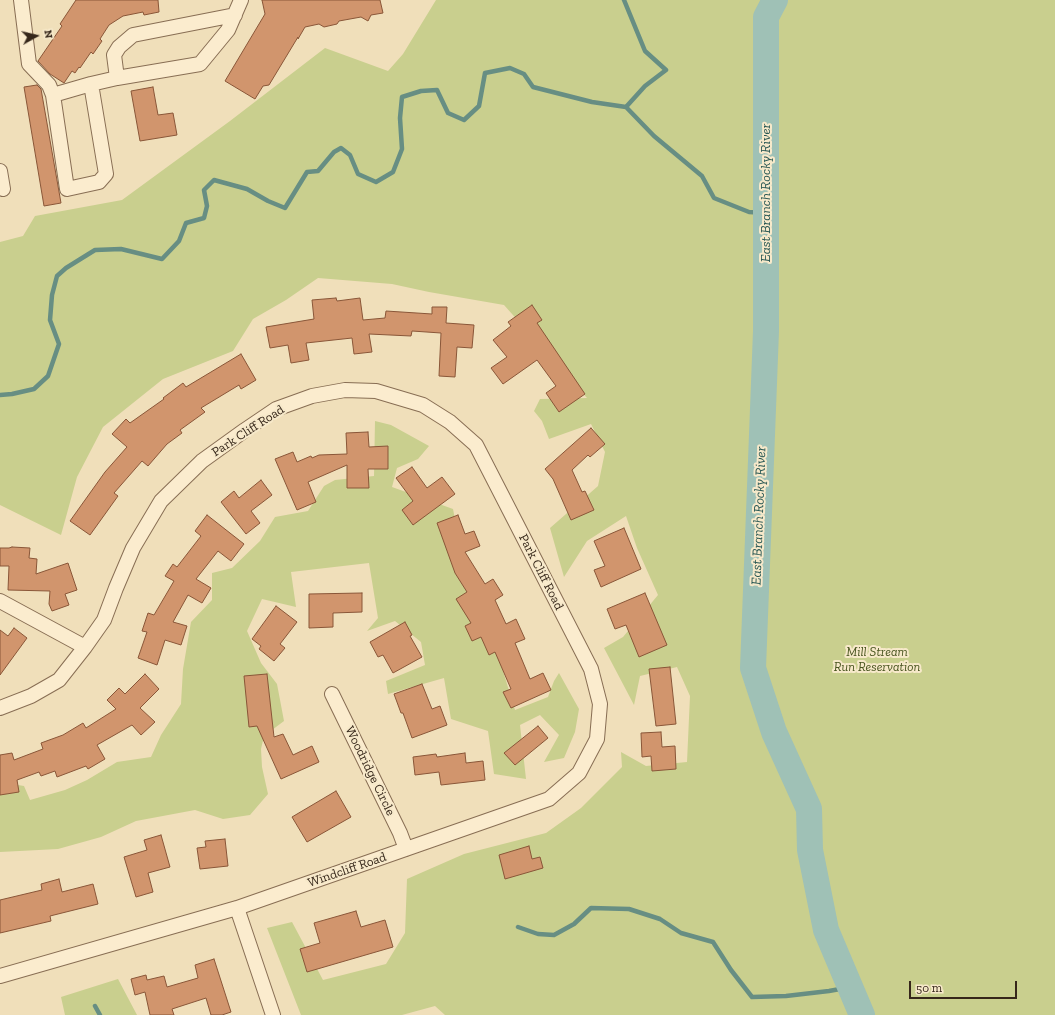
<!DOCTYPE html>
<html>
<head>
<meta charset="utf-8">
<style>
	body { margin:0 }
	#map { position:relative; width:1055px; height:1015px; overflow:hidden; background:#f0dfba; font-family:"Zilla Slab",serif }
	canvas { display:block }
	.north { position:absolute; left:16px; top:16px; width:40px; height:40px; -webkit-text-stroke:3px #f7e9ca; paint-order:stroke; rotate:82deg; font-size:11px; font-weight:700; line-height:16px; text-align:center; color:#36271a }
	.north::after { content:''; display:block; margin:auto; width:14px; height:18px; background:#36271a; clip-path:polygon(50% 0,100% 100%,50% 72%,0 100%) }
	.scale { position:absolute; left:909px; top:981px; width:108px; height:18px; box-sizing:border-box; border:2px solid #36271a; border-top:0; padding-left:5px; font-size:12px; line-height:14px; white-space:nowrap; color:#36271a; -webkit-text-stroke:3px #f7e9ca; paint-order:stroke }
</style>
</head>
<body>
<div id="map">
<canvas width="1055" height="1015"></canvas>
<div class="north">N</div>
<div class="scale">50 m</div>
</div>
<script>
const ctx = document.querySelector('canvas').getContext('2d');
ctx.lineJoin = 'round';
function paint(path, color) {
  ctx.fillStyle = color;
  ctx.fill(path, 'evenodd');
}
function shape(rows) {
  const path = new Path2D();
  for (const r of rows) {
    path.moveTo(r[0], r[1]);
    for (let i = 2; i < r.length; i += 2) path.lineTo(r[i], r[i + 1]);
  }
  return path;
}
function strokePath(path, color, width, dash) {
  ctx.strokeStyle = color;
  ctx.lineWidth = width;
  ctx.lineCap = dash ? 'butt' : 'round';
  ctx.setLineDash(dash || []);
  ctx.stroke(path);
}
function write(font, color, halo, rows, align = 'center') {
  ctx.font = font + ' "Zilla Slab",serif';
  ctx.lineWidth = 4;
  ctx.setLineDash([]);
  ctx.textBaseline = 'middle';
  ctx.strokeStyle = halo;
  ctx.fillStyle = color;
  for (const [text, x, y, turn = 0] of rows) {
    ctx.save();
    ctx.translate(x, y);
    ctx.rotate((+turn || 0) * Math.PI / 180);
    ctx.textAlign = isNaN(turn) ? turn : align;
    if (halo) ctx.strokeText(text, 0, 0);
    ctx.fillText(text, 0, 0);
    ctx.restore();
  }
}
const green = shape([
	[436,0,1055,0,1055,1015,445,1015,435,1006,402,1015,301,1015,267,928,292,922,323,980,386,964,405,933,407,879,464,854,546,833,581,808,622,767,621,752,646,766,687,762,690,696,677,667,640,676,634,705,604,648,623,637,658,595,637,548,626,516,587,541,564,577,550,528,598,486,605,452,591,424,549,439,542,421,534,411,540,399,587,398,504,305,429,292,392,284,318,278,286,300,253,319,233,351,163,379,103,427,77,477,61,535,0,505,0,242,23,236,35,216,122,200,230,121,325,48,388,71,403,54],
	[375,421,391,425,429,446,418,459,397,468,392,487,453,509,463,560,499,658,515,710,548,697,554,681,559,673,579,709,575,732,564,758,544,762,559,735,540,715,520,725,526,779,494,774,488,731,451,719,444,678,388,694,386,681,425,665,421,642,395,621,367,631,378,618,369,563,291,572,296,607,262,599,247,631,261,663,277,684,284,721,264,736,261,749,262,767,268,794,250,815,223,819,195,810,136,821,101,837,58,849,0,852,0,782,24,786,30,800,65,790,87,780,117,762,151,757,161,735,181,704,183,669,191,622,212,600,212,573,232,568,260,541,275,517,308,511,324,486,335,480,374,476],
	[118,979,137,1015,65,1015,61,997]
]);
const stream = shape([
	[624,0,645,51,666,70,645,86,626,107,654,136,702,176,714,198,749,212,766,213],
	[0,395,12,394,34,389,48,376,59,344,50,320,52,295,57,276,66,268,95,250,121,249,162,259,179,241,186,223,204,218,207,206,204,190,214,180,247,189,268,201,285,208,307,172,318,171,334,152,341,148,350,155,358,174,376,182,393,172,402,149,400,118,402,97,421,91,437,90,448,113,464,120,479,106,485,73,510,68,524,74,533,87,592,102,626,107],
	[518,927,538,934,554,935,574,924,591,908,629,909,660,919,681,933,713,942,731,970,752,997,786,996,829,991,851,987],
	[95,1006,100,1015]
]);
const river = shape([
	[775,0,766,17,766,331,753,668,774,732,809,809,810,850,826,930,862,1015]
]);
const building = shape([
	[76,0,158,0,159,12,144,15,143,12,123,16,109,25,100,39,102,41,93,54,91,52,80,68,79,67,75,73,72,71,64,83,50,74,38,61,62,26,60,24,76,0],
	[262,0,380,0,383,13,371,15,368,21,361,17,339,21,337,24,324,27,319,24,305,27,298,39,298,37,269,85,263,86,255,99,225,81,265,14,262,0],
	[37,85,41,89,61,203,44,206,24,87,37,85],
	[153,87,158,115,173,113,177,135,140,141,131,91,153,87],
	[336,298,337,301,360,298,363,320,385,318,386,311,432,314,432,307,447,307,446,323,474,325,472,348,457,347,455,377,439,376,441,333,412,331,411,336,369,334,372,352,354,354,352,338,306,343,309,360,291,363,288,345,270,348,266,327,314,319,312,300,336,298],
	[532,305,542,320,537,323,585,394,559,412,546,393,556,386,537,360,503,384,491,368,507,357,493,340,511,326,508,322,532,305],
	[241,354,256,380,241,389,239,385,201,408,205,412,180,430,182,433,167,444,148,466,142,461,114,493,118,496,90,535,70,521,105,472,127,447,112,434,126,419,130,423,164,399,163,398,183,383,186,387,241,354],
	[591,428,605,444,590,457,588,455,572,470,582,492,585,491,594,510,571,520,553,479,545,469,591,428],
	[368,432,369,447,388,446,388,469,368,469,369,488,347,488,347,465,308,482,316,502,297,510,275,459,293,452,297,462,311,456,312,458,319,455,347,454,346,433,368,432],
	[412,467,427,488,442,477,455,494,413,525,402,510,413,501,396,478,412,467],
	[261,480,272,495,251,511,260,523,246,534,221,502,234,491,239,498,261,480],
	[207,515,244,544,231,561,218,551,196,579,211,588,202,603,188,595,173,622,187,626,181,645,165,640,157,665,138,658,147,632,142,631,148,613,154,615,174,581,165,576,173,564,177,567,201,536,195,531,207,515],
	[458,515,465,534,474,531,480,546,465,552,485,584,493,579,503,595,495,600,506,624,516,619,525,639,515,643,530,679,543,673,551,690,511,708,503,692,511,689,495,652,489,655,481,637,472,641,465,626,471,623,456,599,467,592,455,573,437,523,458,515],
	[624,528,641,569,601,587,594,570,605,566,594,541,624,528],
	[12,547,30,548,29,558,37,559,36,574,68,563,77,590,65,594,69,605,52,611,49,604,50,591,8,590,9,566,0,566,0,548,9,548,12,547],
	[362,593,362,612,333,613,333,627,309,628,309,594,362,593],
	[645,593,667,645,639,657,626,625,615,629,607,609,645,593],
	[276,606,297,622,280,644,285,648,274,661,259,649,261,646,252,639,276,606],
	[405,622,412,635,410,636,422,657,393,673,383,655,378,657,370,642,405,622],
	[14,628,27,638,0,675,0,630,8,636,14,628],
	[670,667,676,724,656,726,649,669,670,667],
	[145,674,159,689,140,708,155,722,141,735,132,725,97,745,105,759,88,769,86,766,57,777,55,771,41,776,39,772,17,780,19,792,0,795,0,755,12,753,14,760,43,749,41,743,63,735,83,723,86,728,116,709,107,700,119,688,125,694,145,674],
	[267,674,274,737,283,734,293,755,312,746,319,762,281,779,257,726,249,727,244,676,267,674],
	[422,684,432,709,440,706,447,725,412,738,403,713,401,713,394,694,422,684],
	[538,726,548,738,515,765,504,753,538,726],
	[661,732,662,747,675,746,676,769,652,771,651,756,642,757,641,733,661,732],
	[465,753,466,763,483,761,485,780,441,785,439,772,415,775,413,757,436,754,437,757,465,753],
	[336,791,351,817,307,842,292,817,336,791],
	[161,835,170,867,148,873,153,892,136,897,124,857,147,850,144,840,161,835],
	[225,839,228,866,200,869,197,848,206,847,205,841,225,839],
	[529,846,532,859,540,857,543,868,505,879,499,855,529,846],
	[59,879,62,892,93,884,98,904,50,916,51,921,0,933,0,900,42,890,41,884,59,879],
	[356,911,361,927,385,920,393,947,307,972,300,949,320,943,314,923,356,911],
	[214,959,231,1012,222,1015,211,1015,206,998,172,1009,174,1015,150,1015,145,992,135,995,131,979,146,975,147,980,164,976,167,987,198,978,195,965,214,959]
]);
const minor = shape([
	[21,0,29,64,49,85,53,95,67,189,99,182,106,174,91,84,117,78,200,64,228,30,241,0],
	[117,78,114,55,119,47,133,35,235,15],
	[53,95,91,84],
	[0,171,3,189],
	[0,601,85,647],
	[332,694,400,833,406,849],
	[0,708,31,696,59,680,85,647,104,620,116,588,133,548,161,501,202,461,245,430,276,409,312,396,345,390,376,391,423,405,450,422,476,445,591,669,600,704,597,739,579,773,549,799,237,908,0,976],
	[237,908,273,1015]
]);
const streetNames = [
	["Park Cliff Road",248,431,-33],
	["Park Cliff Road",541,572,63],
	["Woodridge Circle",370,771,64],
	["Windcliff Road",347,870,-19]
];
const parkNames = [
	["Mill Stream",877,652],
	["Run Reservation",877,667]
];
const waterNames = [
	["East Branch Rocky River",766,193,-90],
	["East Branch Rocky River",759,516,-88]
];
paint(green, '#c9cf8e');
strokePath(stream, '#678e83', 4.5);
strokePath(river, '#9fc1b6', 26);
paint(building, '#d1956d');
strokePath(building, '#895638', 1);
strokePath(minor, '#886e54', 16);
strokePath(minor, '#fbecce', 14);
write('13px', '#36271a', '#f7e9ca', streetNames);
write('italic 13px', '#48541f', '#f7e9ca', parkNames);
write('italic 14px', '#285753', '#f7e9ca', waterNames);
</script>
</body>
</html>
